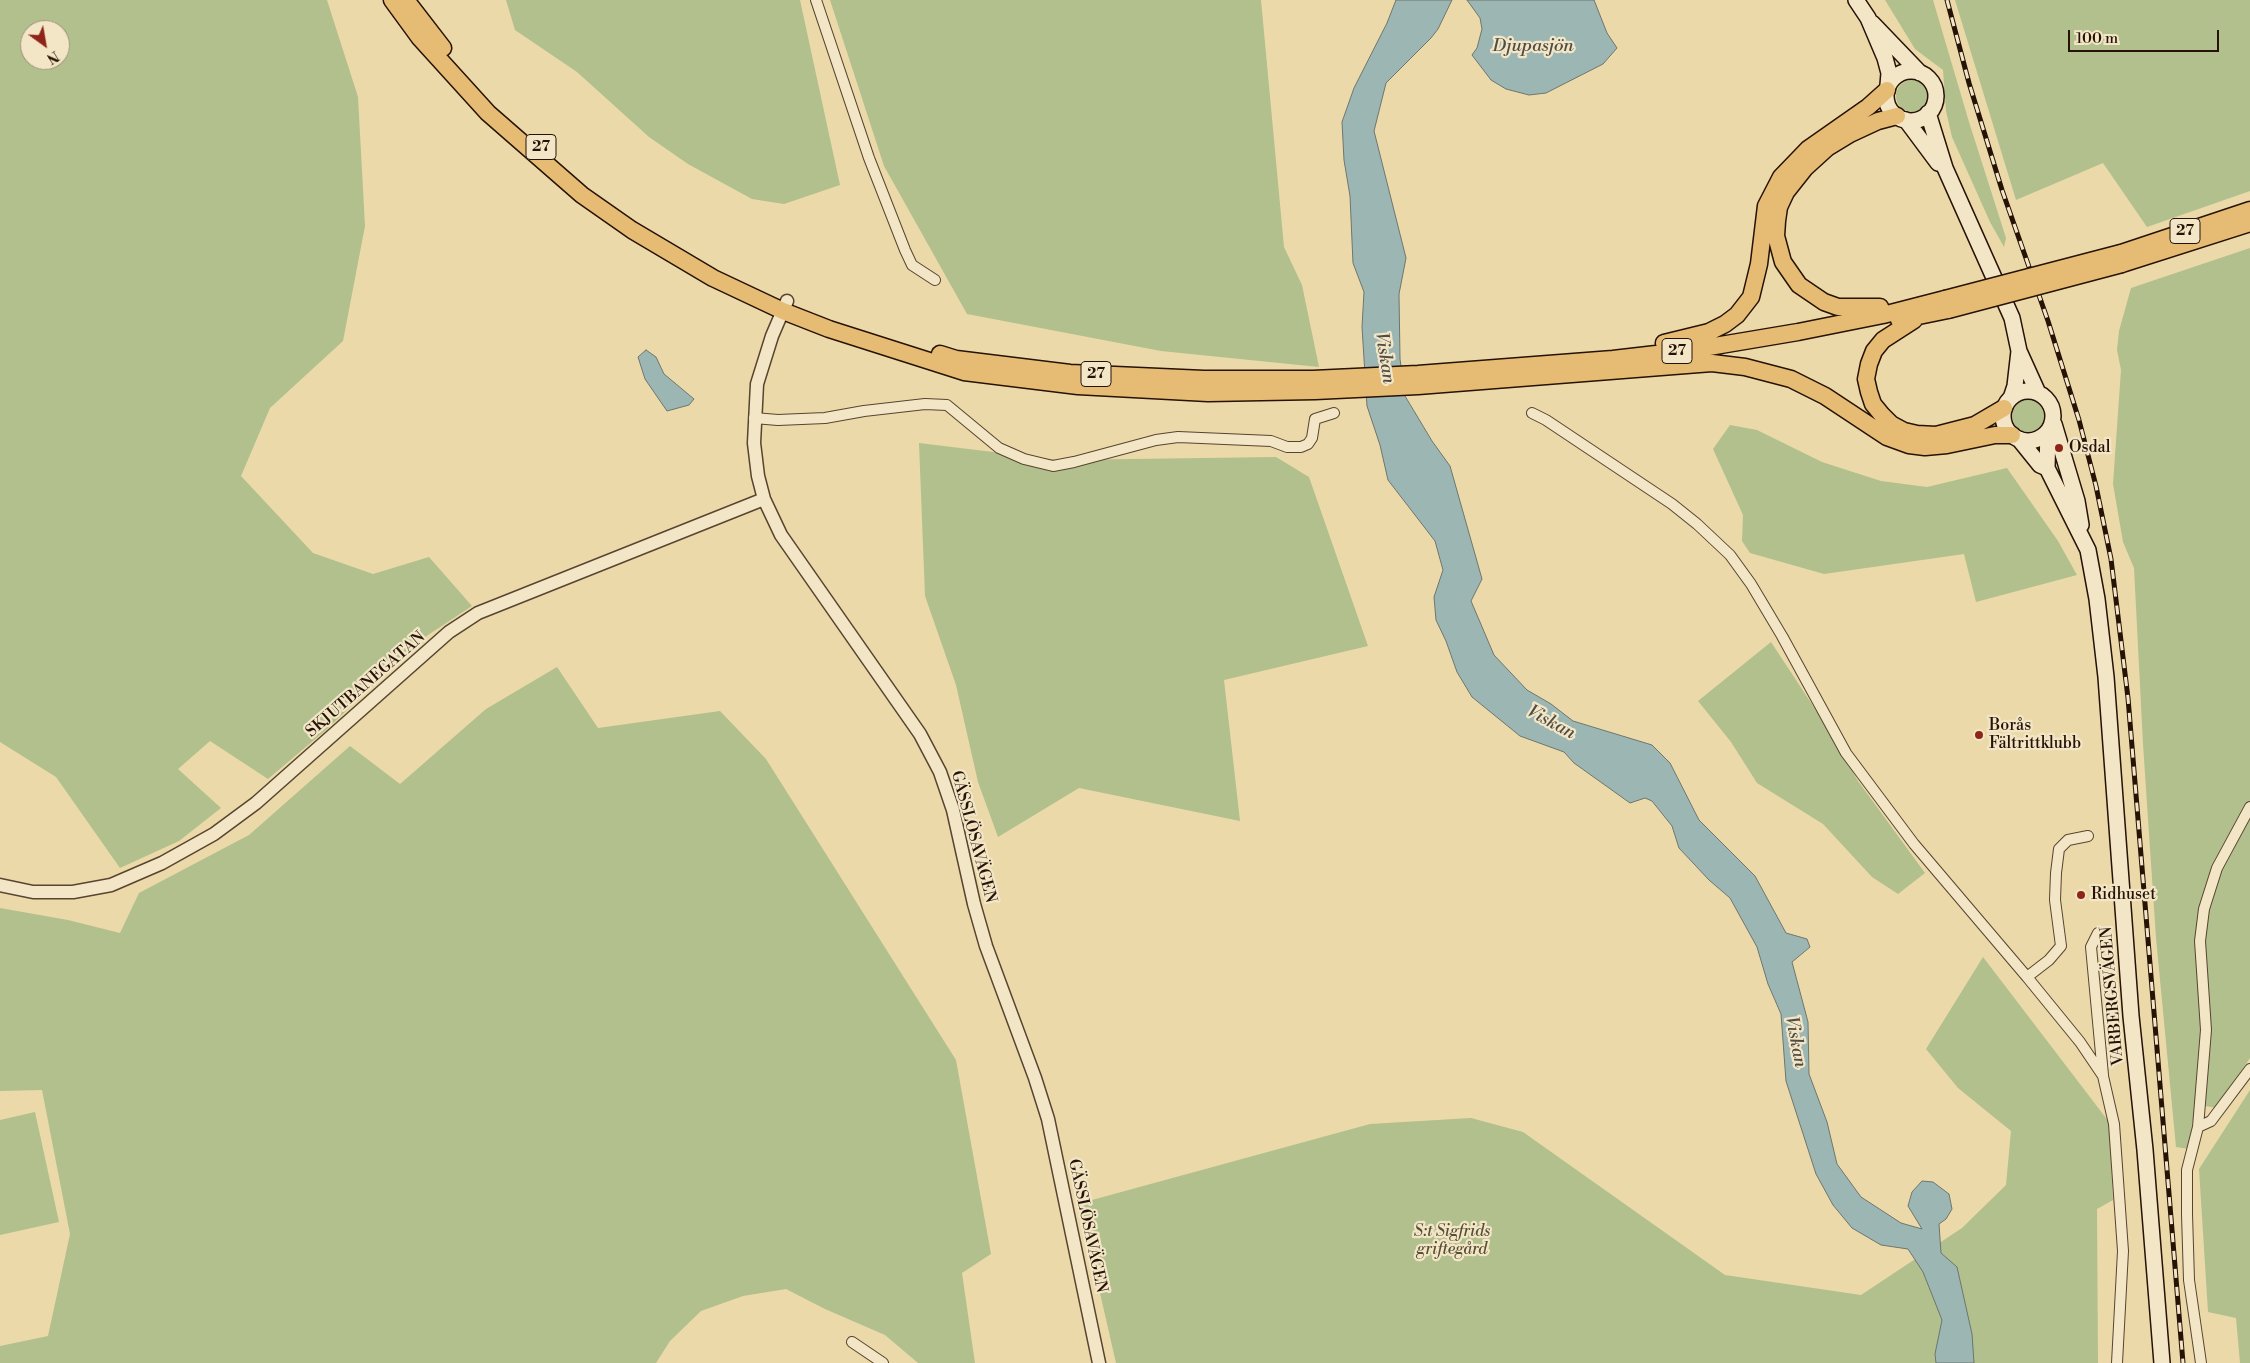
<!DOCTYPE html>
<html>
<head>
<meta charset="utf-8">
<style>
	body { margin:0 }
	#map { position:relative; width:2250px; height:1363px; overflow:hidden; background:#ebd9a9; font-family:"Libre Bodoni",serif }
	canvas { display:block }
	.north { position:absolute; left:20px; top:20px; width:50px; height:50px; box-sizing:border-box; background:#f2e6c7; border:1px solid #a1917a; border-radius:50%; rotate:148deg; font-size:14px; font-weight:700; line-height:20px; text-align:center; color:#271206 }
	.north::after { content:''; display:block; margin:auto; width:18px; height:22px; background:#8f2418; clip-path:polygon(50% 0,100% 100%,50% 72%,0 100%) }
	.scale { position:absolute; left:2068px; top:30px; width:151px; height:22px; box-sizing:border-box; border:2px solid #271206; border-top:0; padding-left:6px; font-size:15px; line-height:18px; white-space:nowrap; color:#271206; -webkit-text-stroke:4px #f2e6c7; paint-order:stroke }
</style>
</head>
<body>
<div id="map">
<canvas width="2250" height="1363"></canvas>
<div class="north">N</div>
<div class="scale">100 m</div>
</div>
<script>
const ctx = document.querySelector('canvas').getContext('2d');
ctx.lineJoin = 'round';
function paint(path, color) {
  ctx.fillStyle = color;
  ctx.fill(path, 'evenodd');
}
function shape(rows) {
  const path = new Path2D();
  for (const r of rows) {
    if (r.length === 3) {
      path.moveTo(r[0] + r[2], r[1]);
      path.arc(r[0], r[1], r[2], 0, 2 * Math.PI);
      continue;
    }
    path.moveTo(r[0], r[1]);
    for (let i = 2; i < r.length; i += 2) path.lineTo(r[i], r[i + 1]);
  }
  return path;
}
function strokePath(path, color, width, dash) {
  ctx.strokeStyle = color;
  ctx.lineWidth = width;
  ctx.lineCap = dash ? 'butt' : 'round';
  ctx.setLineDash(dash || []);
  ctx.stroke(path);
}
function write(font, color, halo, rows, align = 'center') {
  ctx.font = font + ' "Libre Bodoni",serif';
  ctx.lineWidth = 4.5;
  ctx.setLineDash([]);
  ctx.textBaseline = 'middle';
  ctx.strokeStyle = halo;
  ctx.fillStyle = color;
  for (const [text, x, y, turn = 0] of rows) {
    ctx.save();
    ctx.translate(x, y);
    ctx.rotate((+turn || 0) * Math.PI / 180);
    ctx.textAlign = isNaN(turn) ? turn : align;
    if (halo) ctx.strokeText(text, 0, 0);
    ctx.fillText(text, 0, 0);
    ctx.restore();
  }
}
const green = shape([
	[0,0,327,0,358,97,365,226,343,341,270,408,241,476,313,553,373,574,429,557,472,606,422,639,327,729,268,779,210,741,178,769,221,808,179,841,120,868,56,777,0,742],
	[30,30,60,30,60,60,30,60],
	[506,0,800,0,840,185,784,204,752,199,688,164,649,137,577,72,515,30],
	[830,0,1261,0,1284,247,1302,285,1319,367,1161,351,967,314,884,166],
	[1885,0,1933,0,1969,122,2006,238,2004,247,1990,222,1952,137,1946,111,1943,70,1915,49],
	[1955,0,2250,0,2250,191,2147,227,2103,163,2016,200],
	[1912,96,16],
	[2250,248,2250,1058,2216,1108,2195,1104,2189,1149,2176,1147,2156,938,2143,744,2134,568,2123,542,2113,484,2121,370,2117,350,2119,331,2131,288],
	[2028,416,16],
	[1730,425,1757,430,1822,462,1881,481,1927,487,2007,468,2058,541,2077,575,1976,602,1964,554,1824,574,1750,553,1742,541,1743,515,1713,449],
	[919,443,1059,460,1276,457,1309,477,1368,646,1224,680,1240,821,1079,788,998,837,978,782,956,685,925,596],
	[1771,642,1819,715,1858,781,1925,873,1898,894,1872,877,1823,824,1757,783,1731,742,1698,701],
	[557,667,598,728,720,711,766,759,956,1060,991,1254,962,1273,975,1363,918,1363,885,1335,825,1309,786,1289,743,1296,701,1311,670,1341,656,1363,0,1363,0,1346,48,1336,70,1234,42,1090,0,1091,0,908,68,920,120,933,139,893,249,835,350,746,400,784,486,709],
	[1983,957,2109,1122,2113,1200,2097,1209,2098,1363,1116,1363,1081,1210,1085,1204,1092,1200,1370,1124,1471,1118,1523,1132,1725,1275,1861,1295,1962,1228,2006,1185,2011,1131,1958,1088,1926,1049],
	[2250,1090,2250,1363,2240,1363,2236,1318,2208,1312,2199,1169],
	[35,1112,59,1222,0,1235,0,1120]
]);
const water = shape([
	[1396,0,1452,0,1438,29,1431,38,1386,83,1374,131,1406,258,1399,294,1400,359,1405,396,1432,441,1450,466,1482,579,1471,601,1494,655,1527,690,1551,704,1573,721,1652,745,1670,763,1699,820,1755,876,1786,933,1807,939,1810,947,1792,962,1808,1022,1809,1074,1827,1122,1837,1164,1861,1197,1901,1223,1922,1229,1908,1206,1912,1192,1922,1181,1933,1182,1949,1194,1952,1209,1946,1219,1939,1224,1941,1253,1957,1267,1972,1334,1974,1363,1936,1363,1935,1354,1942,1320,1923,1272,1908,1249,1881,1245,1852,1228,1833,1205,1816,1174,1786,1081,1781,1014,1768,984,1757,947,1730,898,1709,880,1679,848,1672,826,1652,801,1645,798,1630,803,1574,763,1564,752,1520,736,1472,697,1457,672,1446,641,1436,620,1434,597,1443,570,1435,541,1388,480,1380,445,1367,406,1362,327,1364,292,1353,263,1350,196,1344,160,1342,122,1354,88,1387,23,1396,0],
	[1467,0,1594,0,1607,33,1617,48,1603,64,1546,93,1529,95,1506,89,1491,80,1472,55,1477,48,1482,29,1480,18,1467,0],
	[646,350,656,357,664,374,694,399,689,405,667,411,645,379,638,357,646,350]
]);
const minor = shape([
	[816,0,869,158,905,250,912,265,935,280],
	[1532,413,1546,420,1672,504,1697,524,1730,555,1751,584,1782,636,1846,753,1914,844,2027,977,2049,960,2061,946,2055,900,2056,873,2059,849,2068,840,2088,836],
	[754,418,778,420,825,418,864,411,925,404,947,405,999,448,1024,459,1053,466,1074,462,1156,440,1178,437,1271,441,1287,447,1301,447,1308,444,1312,438,1315,419,1334,413],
	[2098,933,2091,947,2103,1075],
	[2027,977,2080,1042,2103,1076,2114,1124,2123,1251,2117,1363],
	[2198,1127,2211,1121,2250,1069],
	[852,1342,883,1363],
	[2201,1363,2189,1280,2187,1214,2187,1170,2198,1127,2206,1030,2200,941,2204,909,2217,868,2250,807]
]);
const tertiary = shape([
	[787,301,772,336,757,384,754,443,758,476,764,499,781,535,920,734,940,772,953,810,974,904,986,946,1035,1078,1048,1119,1099,1363],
	[0,885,33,892,73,892,111,885,162,863,214,834,256,803,449,632,478,613,764,499]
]);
const secondary = shape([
	[1856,0,1868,18,1885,58,1889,73,1888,85],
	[1872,23,1920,73],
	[1911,96,25],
	[1928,113,1945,168,2012,318,2019,351,2038,393],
	[1906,120,1938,163],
	[2028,416,25],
	[2011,398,2015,386,2019,351],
	[2054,424,2077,501,2081,525],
	[2048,431,2047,468,2088,550,2097,599,2106,677,2131,1016,2145,1150,2162,1363],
	[2019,439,2040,465,2047,468]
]);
const primary = shape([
	[392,0,419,37,488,113,582,195,632,230,713,278,783,311,829,329,964,372,1078,386,1208,393,1315,391,1418,386,1712,363,1745,367,1791,379,1825,396,1887,437,1909,445,1925,447,1947,445,1995,435,2012,435],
	[406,0,443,48],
	[2121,253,2250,210],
	[2122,264,2250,223],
	[1880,307,1838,307,1824,302,1799,285,1783,262,1776,236,1777,221,1779,207,1786,192,1805,168,1827,148,1850,134,1878,121,1897,116],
	[1899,320,1948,310],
	[1914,320,1883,340,1874,351,1869,364,1866,379,1869,392,1873,404,1882,415,1891,424,1904,431,1917,434,1936,435,1975,425,2004,408],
	[1664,343,1709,332,1725,324,1737,315,1751,297,1759,264,1766,206,1781,177,1808,149,1868,107,1887,90],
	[940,354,956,359,1070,373,1204,379,1313,379,1418,374,1613,359,1691,350,1798,332,1883,315,1945,299]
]);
const rail = shape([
	[1947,0,1969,83,2002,190,2048,321,2079,420,2096,486,2111,559,2128,698,2183,1363]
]);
const primaryBridge = shape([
	[1945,299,2121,253],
	[1948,310,2122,264]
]);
const markers = [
	[2059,448,5,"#8f2418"],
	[1979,735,5,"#8f2418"],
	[2081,895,5,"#8f2418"]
];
const shields = [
	[541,147,30],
	[2185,231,30],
	[1677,351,30],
	[1096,374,30]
];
const shieldNames = [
	["27",541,147],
	["27",2185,231],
	["27",1677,351],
	["27",1096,374]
];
const poiNames = [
	["Osdal",2069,448],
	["Borås",1989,726],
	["Fältrittklubb",1989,744],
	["Ridhuset",2091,895]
];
const streetNames = [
	["SKJUTBANEGATAN",366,685,-41],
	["GÄSSLÖSAVÄGEN",973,837,75],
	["VARBERGSVÄGEN",2113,996,-95],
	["GÄSSLÖSAVÄGEN",1087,1226,78]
];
const parkNames = [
	["S:t Sigfrids",1452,1232],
	["griftegård",1452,1250]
];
const waterNames = [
	["Djupasjön",1533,47],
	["Viskan",1384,358,81],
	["Viskan",1551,723,28],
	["Viskan",1795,1042,79]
];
paint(green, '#b1c08c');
paint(water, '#9cb7b3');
strokePath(water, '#6d756e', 1);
strokePath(minor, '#58442f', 12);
strokePath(tertiary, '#58442f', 15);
strokePath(secondary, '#271206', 18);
strokePath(primary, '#271206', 19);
strokePath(minor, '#f2e6c7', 10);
strokePath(tertiary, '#f2e6c7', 12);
strokePath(secondary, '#f2e6c7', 15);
strokePath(primary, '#e6bc74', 16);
strokePath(rail, '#271206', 5);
strokePath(rail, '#f2e6c7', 3, [9]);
strokePath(primaryBridge, '#271206', 19, []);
strokePath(primaryBridge, '#e6bc74', 16);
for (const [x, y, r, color] of markers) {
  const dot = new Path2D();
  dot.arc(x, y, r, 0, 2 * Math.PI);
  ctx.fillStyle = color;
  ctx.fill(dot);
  strokePath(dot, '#f2e6c7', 2);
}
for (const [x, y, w] of shields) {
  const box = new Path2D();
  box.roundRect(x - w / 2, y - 12.5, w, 25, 4);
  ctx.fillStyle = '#f2e6c7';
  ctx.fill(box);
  strokePath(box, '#271206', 1);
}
write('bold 15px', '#271206', null, shieldNames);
write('16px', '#271206', '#f2e6c7', poiNames, 'left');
write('16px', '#271206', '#f2e6c7', streetNames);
write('italic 16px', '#574f35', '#f2e6c7', parkNames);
write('italic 18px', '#504c43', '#f2e6c7', waterNames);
</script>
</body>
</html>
